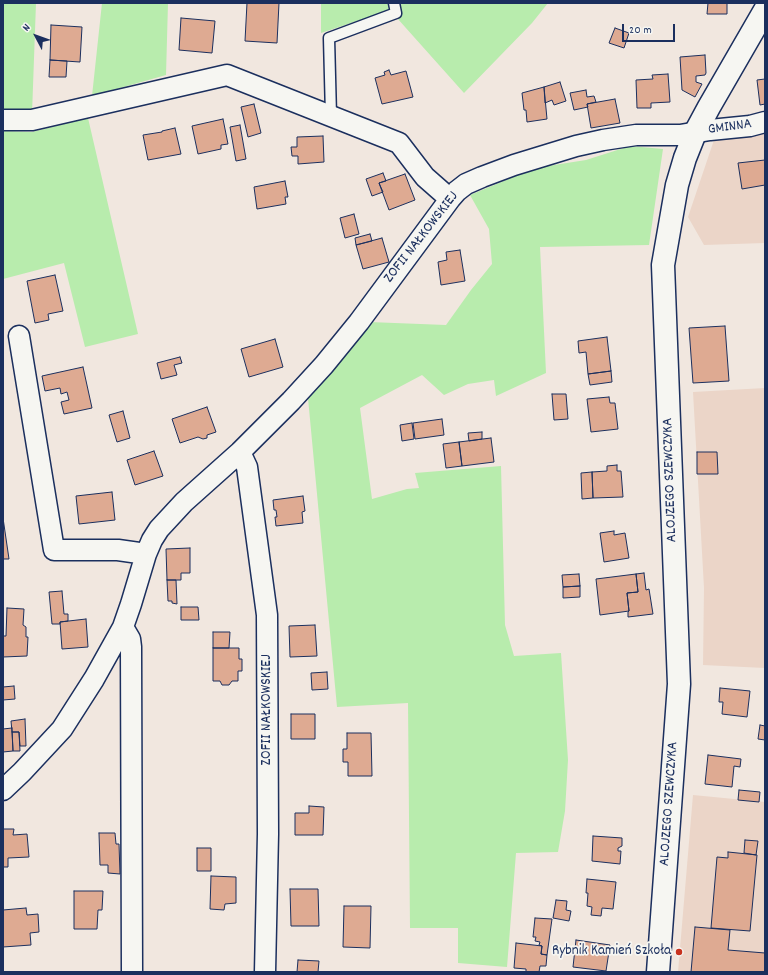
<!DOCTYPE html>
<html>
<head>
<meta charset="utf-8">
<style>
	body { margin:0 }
	#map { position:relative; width:768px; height:975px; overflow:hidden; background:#f1e7df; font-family:Dekko,sans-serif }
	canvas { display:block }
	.frame { position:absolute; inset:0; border:4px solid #1b2f5e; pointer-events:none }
	.north { position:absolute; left:16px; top:16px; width:40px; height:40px; -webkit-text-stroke:3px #f6f6f2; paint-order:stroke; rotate:311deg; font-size:11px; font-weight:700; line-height:16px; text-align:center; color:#1b2f5e }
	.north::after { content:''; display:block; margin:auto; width:14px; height:18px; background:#1b2f5e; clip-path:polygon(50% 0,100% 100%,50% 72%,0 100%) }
	.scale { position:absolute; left:622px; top:24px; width:53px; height:18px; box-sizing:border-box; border:2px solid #1b2f5e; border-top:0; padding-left:5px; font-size:12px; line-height:14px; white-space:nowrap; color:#1b2f5e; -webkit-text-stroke:3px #f6f6f2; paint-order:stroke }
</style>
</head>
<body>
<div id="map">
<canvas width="768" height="975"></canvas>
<div class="frame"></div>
<div class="north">N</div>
<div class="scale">20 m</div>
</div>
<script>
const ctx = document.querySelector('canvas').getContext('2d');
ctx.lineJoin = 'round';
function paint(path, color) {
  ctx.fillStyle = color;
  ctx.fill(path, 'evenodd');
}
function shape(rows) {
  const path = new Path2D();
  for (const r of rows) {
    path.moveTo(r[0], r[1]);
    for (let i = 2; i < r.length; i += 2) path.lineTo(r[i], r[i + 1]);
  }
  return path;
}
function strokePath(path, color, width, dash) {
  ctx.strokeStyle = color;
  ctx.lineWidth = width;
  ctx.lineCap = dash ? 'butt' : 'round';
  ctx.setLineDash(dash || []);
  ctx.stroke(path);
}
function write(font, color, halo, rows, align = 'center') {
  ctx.font = font + ' Dekko,sans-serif';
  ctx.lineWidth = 3.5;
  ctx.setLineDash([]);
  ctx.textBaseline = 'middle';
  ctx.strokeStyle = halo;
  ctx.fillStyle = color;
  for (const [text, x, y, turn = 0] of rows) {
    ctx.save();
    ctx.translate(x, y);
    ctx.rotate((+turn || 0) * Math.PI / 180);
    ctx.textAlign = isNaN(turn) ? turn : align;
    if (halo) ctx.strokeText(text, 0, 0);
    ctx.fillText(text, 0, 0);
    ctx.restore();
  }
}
const built = shape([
	[765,130,765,243,704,245,688,217,714,140],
	[765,388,765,668,703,665,704,588,693,392],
	[693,795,765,802,765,972,678,972]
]);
const green = shape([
	[3,3,36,3,32,114,3,113],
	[102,3,168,3,166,75,92,96],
	[321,3,388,3,390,10,321,33],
	[398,3,548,3,532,23,464,93,397,18,401,15],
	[88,118,138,334,85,347,64,263,3,279,3,131,32,132],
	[630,146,663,149,649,245,540,247,546,373,496,396,494,380,468,384,444,395,422,375,360,408,372,499,407,489,419,488,415,473,501,466,505,625,514,656,561,653,568,760,565,811,558,852,516,853,507,967,458,963,458,928,410,928,408,703,337,707,308,398,369,322,446,325,471,290,492,264,489,229,470,195,535,168,586,160]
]);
const building = shape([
	[247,3,279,3,277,43,245,41,247,3],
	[708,3,727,3,727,14,707,14,708,3],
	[181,18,215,21,212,53,179,50,181,18],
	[51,25,82,27,80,62,50,60,51,25],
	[615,28,629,33,624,48,609,43,615,28],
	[705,55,706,73,705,75,696,76,696,82,702,84,695,97,682,90,680,57,705,55],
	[50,60,67,61,66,77,49,77,50,60],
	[389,70,391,75,406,71,413,97,382,104,375,78,385,75,384,72,389,70],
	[668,74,670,102,651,103,651,108,637,108,636,80,653,79,652,75,668,74],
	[765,79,765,104,760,105,757,80,765,79],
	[560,82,566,101,554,105,552,100,545,103,544,87,560,82],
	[544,87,547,119,527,122,526,110,524,110,522,93,544,87],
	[586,90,587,97,594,96,596,102,587,104,588,107,574,110,570,93,586,90],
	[615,99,620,123,591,128,587,104,615,99],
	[254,104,261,133,248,137,241,107,254,104],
	[223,119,228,144,221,145,221,149,198,154,192,126,223,119],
	[240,125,246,159,236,161,230,127,240,125],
	[175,128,181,154,148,160,143,135,162,132,162,131,175,128],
	[323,136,324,162,298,164,298,156,292,156,291,147,297,147,297,137,323,136],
	[765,160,765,185,742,189,738,163,765,160],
	[383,173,386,181,379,183,383,192,372,196,366,179,383,173],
	[405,174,415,200,389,210,379,183,405,174],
	[285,181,288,197,285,197,286,204,257,209,254,187,285,181],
	[354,214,359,234,345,238,340,218,354,214],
	[370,234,372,241,356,245,355,238,370,234],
	[382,238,389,262,363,269,356,245,382,238],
	[460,250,465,281,441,285,438,262,447,260,446,252,460,250],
	[55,275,63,311,48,314,49,320,35,323,27,281,55,275],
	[725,326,729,381,693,383,689,328,725,326],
	[607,337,611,371,588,374,586,352,579,353,578,341,607,337],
	[275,339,283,367,249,377,241,349,275,339],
	[180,357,182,363,174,365,177,375,161,379,157,363,180,357],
	[83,367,92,408,64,414,61,402,69,400,67,392,61,394,60,388,45,391,42,376,83,367],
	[611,371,612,382,590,385,588,374,611,371],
	[552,394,566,394,568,419,554,420,552,394],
	[609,397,610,403,615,403,618,429,591,432,587,399,609,397],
	[207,407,216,432,207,435,207,438,203,439,198,437,180,443,172,419,207,407],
	[123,411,130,438,117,442,109,415,123,411],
	[442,419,444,435,415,439,413,423,442,419],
	[412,423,414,439,402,441,400,425,412,423],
	[482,432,482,439,469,441,468,433,482,432],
	[491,438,494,462,462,466,459,442,491,438],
	[459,442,462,466,446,468,443,444,459,442],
	[154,451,163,476,135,485,127,460,154,451],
	[697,452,717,452,718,474,697,474,697,452],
	[617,465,617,471,621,471,623,497,593,498,592,472,607,471,607,466,617,465],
	[592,472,593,498,582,499,581,473,592,472],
	[112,492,115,520,79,524,76,496,112,492],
	[303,496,305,511,302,512,303,523,276,526,275,517,277,517,276,510,274,510,273,500,303,496],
	[3,518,9,559,3,559,3,518],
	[614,531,614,535,625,533,629,558,604,562,600,533,614,531],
	[190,548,190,573,181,573,181,580,167,580,166,549,190,548],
	[644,573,646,590,649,589,653,614,628,617,628,612,629,611,627,593,638,592,636,574,644,573],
	[579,574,580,586,563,587,562,575,579,574],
	[636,574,638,592,627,593,629,611,600,615,596,579,636,574],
	[167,580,176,580,177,604,172,603,172,601,168,601,167,580],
	[580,586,580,597,563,598,563,587,580,586],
	[62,591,64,614,68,614,68,621,60,622,60,624,52,624,49,592,62,591],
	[181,607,198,607,199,620,181,620,181,607],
	[7,608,24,609,23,625,26,627,26,637,28,637,27,656,3,657,3,636,6,636,7,608],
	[86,619,88,647,62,649,60,622,86,619],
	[315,625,317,656,290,657,289,626,315,625],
	[213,632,230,632,229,648,213,648,213,632],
	[213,648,239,648,239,659,242,659,242,671,238,671,238,681,232,681,229,685,222,685,220,681,213,681,213,648],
	[327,672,328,689,312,690,311,673,327,672],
	[14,686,15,699,3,700,3,687,14,686],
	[720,688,750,691,747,717,722,714,723,702,719,702,720,688],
	[291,714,315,714,315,739,291,739,291,714],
	[25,719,26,746,20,746,19,732,12,732,11,721,25,719],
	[760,725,765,726,765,740,758,739,760,725],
	[12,728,13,751,3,752,3,729,12,728],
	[12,732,19,732,20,751,13,751,12,732],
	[347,733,371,733,372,776,348,776,348,762,343,762,343,749,347,749,347,733],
	[708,755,741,759,740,767,734,766,732,787,705,784,708,755],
	[739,790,760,792,759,802,738,800,739,790],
	[309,806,324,807,323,835,295,835,295,813,309,813,309,806],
	[3,829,14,829,13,835,27,834,29,857,8,858,8,867,3,867,3,829],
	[99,833,115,833,116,844,119,844,120,874,108,873,108,865,100,865,99,833],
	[593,836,622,838,622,846,618,848,618,851,621,851,620,864,592,861,593,836],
	[745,840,758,841,756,855,744,853,745,840],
	[197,848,211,848,211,871,197,871,197,848],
	[728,852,757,855,750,931,711,928,717,857,728,858,728,852],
	[211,876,236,877,236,903,225,904,224,910,210,909,211,876],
	[587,879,616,882,613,909,602,908,601,916,591,915,592,907,587,906,588,893,586,893,587,879],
	[290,889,318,889,319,926,291,926,290,889],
	[74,891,103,891,102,910,98,910,97,929,74,929,74,891],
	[556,900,567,901,566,910,571,911,569,921,553,918,556,900],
	[344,906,371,906,370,948,343,947,344,906],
	[26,908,27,915,38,914,39,932,30,933,31,945,3,947,3,910,26,908],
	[535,918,552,919,547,955,541,954,542,946,539,945,540,942,535,941,536,937,533,937,535,918],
	[695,927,730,930,728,950,765,953,765,972,691,972,695,927],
	[576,940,610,945,606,971,573,967,576,940],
	[516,943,542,946,541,954,547,955,546,966,540,966,539,972,526,972,526,969,514,968,516,943],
	[298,960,319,961,318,972,297,972,298,960]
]);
const lane = shape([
	[331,116,329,38,396,13,394,3]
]);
const street = shape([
	[3,120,32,120,227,75,399,143,425,177,450,199],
	[19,336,54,550,118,550,146,554],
	[240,452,247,467,267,615,268,834,265,972],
	[123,627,130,639,131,647,132,972],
	[3,790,22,772,62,729,94,679,123,627,131,604,146,554,152,540,159,529,184,502,240,452,291,401,324,365,359,322,450,199,457,191,466,184,482,177,514,165,576,146,603,140,636,135,680,135,710,130,750,126,765,122]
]);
const secondary = shape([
	[658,972,679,684,663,265,677,185,685,158,695,133,709,107,765,10]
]);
const markers = [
	[679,952,4,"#c8321e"]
];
const streetNames = [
	["GMINNA",730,128,-8],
	["ZOFII NAŁKOWSKIEJ",422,238,-52],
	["ALOJZEGO SZEWCZYKA",671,480,-92],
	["ZOFII NAŁKOWSKIEJ",268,710,-90],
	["ALOJZEGO SZEWCZYKA",670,804,-86]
];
const poiNames = [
	["Rybnik Kamień Szkoła",671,952]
];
paint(built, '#ebd5c8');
paint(green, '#b8ecad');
paint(building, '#deaa92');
strokePath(building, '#1b2f5e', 1);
strokePath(lane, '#1b2f5e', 13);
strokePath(street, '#1b2f5e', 23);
strokePath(secondary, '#1b2f5e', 25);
strokePath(lane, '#f6f6f2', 10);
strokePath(street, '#f6f6f2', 20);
strokePath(secondary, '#f6f6f2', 22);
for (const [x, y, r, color] of markers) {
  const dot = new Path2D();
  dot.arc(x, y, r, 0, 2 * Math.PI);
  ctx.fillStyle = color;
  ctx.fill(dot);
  strokePath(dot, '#f6f6f2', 1.5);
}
write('15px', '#1b2f5e', '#f6f6f2', streetNames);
write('15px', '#1b2f5e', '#f6f6f2', poiNames, 'right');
</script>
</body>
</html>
